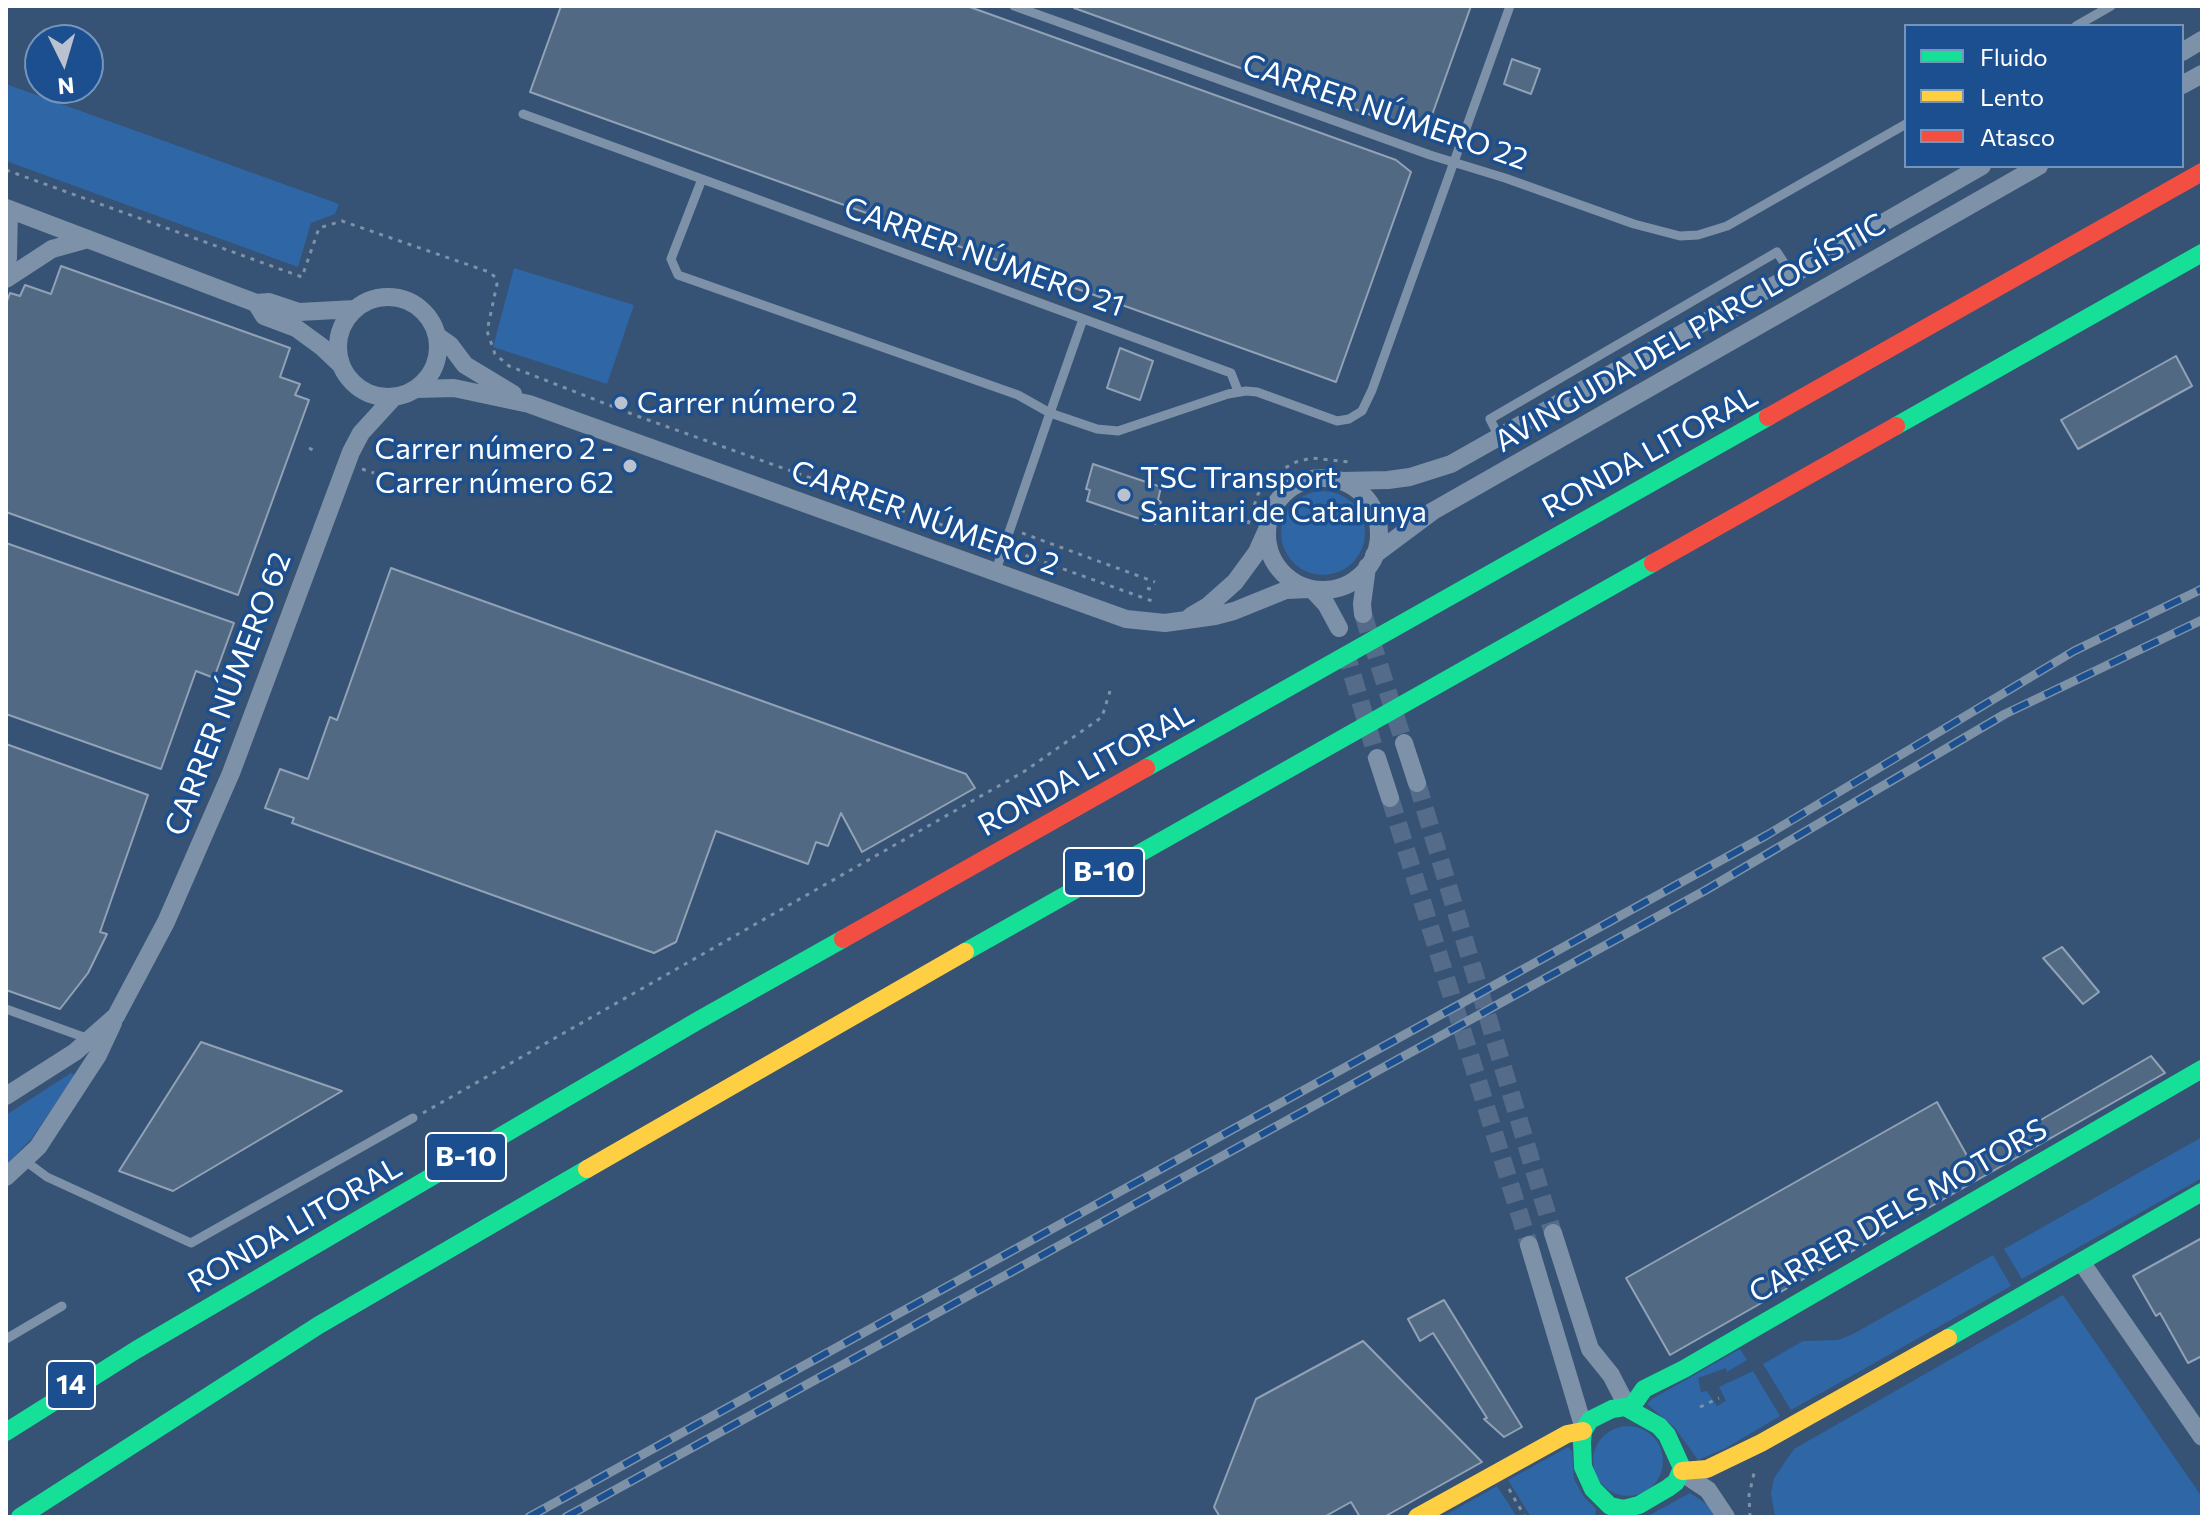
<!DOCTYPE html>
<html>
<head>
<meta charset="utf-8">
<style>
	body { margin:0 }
	#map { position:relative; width:2208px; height:1523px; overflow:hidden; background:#365274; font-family:Commissioner,sans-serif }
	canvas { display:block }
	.frame { position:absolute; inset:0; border:8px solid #fff; pointer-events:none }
	.legend { position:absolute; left:1904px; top:24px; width:280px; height:144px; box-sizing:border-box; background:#1b4f8f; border:2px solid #7695bc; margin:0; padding:10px 14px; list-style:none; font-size:24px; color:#fff }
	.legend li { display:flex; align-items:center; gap:16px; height:40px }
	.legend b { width:40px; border:2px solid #7695bc }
	.north { position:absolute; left:24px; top:24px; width:80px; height:80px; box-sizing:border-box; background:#1b4f8f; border:2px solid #7695bc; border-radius:50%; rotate:175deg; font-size:22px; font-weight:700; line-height:32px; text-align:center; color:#fff }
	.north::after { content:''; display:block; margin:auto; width:28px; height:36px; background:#b9c2ce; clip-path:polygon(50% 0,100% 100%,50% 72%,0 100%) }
</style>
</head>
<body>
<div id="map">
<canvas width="2208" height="1523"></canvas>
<div class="frame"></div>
<ul class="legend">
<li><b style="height:10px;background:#16e098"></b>Fluido</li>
<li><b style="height:10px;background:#ffcf43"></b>Lento</li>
<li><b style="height:10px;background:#f24e42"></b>Atasco</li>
</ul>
<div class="north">N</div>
</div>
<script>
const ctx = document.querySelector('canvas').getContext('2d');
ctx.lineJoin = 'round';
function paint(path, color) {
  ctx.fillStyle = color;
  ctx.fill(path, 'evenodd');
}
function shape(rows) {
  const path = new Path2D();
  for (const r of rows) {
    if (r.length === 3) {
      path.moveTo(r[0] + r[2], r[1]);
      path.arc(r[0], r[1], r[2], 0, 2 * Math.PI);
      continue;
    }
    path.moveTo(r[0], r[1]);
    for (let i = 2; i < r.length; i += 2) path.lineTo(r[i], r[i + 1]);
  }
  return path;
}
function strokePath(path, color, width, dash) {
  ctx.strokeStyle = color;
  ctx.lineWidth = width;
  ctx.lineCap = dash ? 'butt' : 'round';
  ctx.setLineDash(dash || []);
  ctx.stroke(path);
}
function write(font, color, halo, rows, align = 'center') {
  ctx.font = font + ' Commissioner,sans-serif';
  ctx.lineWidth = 7;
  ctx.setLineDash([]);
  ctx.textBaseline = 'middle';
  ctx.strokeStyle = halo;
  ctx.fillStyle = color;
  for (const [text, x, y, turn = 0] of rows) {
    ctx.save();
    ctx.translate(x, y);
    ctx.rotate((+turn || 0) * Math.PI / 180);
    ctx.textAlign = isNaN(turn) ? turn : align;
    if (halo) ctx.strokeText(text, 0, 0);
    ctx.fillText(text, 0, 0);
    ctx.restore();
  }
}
const green = shape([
	[6,84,339,204,335,214,311,223,298,267,6,161],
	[514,268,634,305,607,384,493,347],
	[1323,533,42],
	[71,1073,75,1075,32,1138,6,1165,6,1115],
	[2202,1137,2202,1178,2022,1279,2004,1249],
	[1993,1255,2011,1286,1791,1410,1763,1364,1803,1341,1838,1340,1853,1334],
	[2063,1295,2202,1497,2202,1517,1775,1517,1771,1493,1774,1478,1794,1449],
	[1740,1349,1747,1360,1727,1372,1726,1368,1698,1378,1701,1392,1707,1391,1717,1406,1726,1401,1719,1387,1753,1371,1780,1416,1726,1448,1698,1460,1675,1428,1647,1404,1652,1399],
	[1628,1461,35],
	[1568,1447,1572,1451,1574,1479,1584,1497,1596,1509,1595,1517,1531,1517,1508,1480],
	[1497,1486,1517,1517,1442,1517],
	[1690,1493,1708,1505,1717,1517,1646,1517]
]);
const building = shape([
	[561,6,967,6,1396,160,1411,172,1336,382,530,92,561,6],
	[1075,6,1471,6,1427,129,1420,130,1404,127,1074,8,1075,6],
	[1512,59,1540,69,1531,94,1504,84,1512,59],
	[61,266,290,348,280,377,300,384,295,395,309,400,238,595,6,512,6,304,10,293,20,296,25,285,51,294,61,266],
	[1120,348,1153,361,1140,400,1107,388,1120,348],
	[2176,356,2192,386,2078,449,2061,420,2176,356],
	[1093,464,1161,487,1158,500,1161,502,1155,524,1087,501,1090,490,1086,489,1093,464],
	[6,543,234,623,214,678,196,671,161,769,6,714,6,543],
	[391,568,966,774,975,788,862,852,841,813,828,846,816,842,808,864,716,831,676,942,654,953,292,823,294,818,265,808,280,769,308,779,330,717,337,720,391,568],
	[6,744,148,795,100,932,107,934,88,973,60,1009,6,990,6,744],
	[2062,947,2099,992,2083,1004,2043,958,2062,947],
	[201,1042,342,1091,173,1191,119,1171,201,1042],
	[2151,1056,2165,1073,1670,1355,1626,1278,1937,1102,1970,1161,2151,1056],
	[2202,1238,2202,1356,2188,1363,2160,1313,2156,1316,2133,1276,2202,1238],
	[1444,1300,1522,1427,1504,1437,1484,1419,1487,1418,1433,1333,1420,1341,1408,1319,1444,1300],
	[1363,1341,1482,1462,1384,1517,1360,1517,1351,1502,1324,1517,1220,1517,1214,1507,1256,1399,1363,1341]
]);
const streetTunnel = shape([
	[1363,614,1404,743],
	[1345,650,1377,758],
	[1417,783,1553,1233],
	[1390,798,1529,1245]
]);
const path = shape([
	[6,170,302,277,319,228,342,221,489,272,495,277,497,284,487,331,495,354,509,366,637,416,990,542],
	[309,448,313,450],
	[362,469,374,473],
	[1248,524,1258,494,1281,470,1296,462,1312,458,1349,462],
	[1022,533,1155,582],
	[1016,552,1155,602],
	[1147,588,1153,590],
	[423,1113,1025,771,1102,717,1110,691],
	[1700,1407,1719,1398],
	[1509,1489,1525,1517],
	[1750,1517,1749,1495,1755,1469]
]);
const lane = shape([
	[1014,6,1430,155,1505,178,1634,224,1680,236,1698,235,1727,226,1906,124],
	[2076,26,2111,6],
	[523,114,702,179,671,259,678,275,1018,395,1050,413,1083,319],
	[702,179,1231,373,1238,391],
	[1499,437,1490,419,1777,252,1792,275],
	[995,573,1050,413,1097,429,1118,431,1228,394,1246,391,1257,392,1337,421,1349,419,1362,411,1372,390,1510,6],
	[6,1009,89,1039],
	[24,1160,47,1177,191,1243,413,1118],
	[6,1339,62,1306]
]);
const street = shape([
	[2182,52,2202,40],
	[2182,85,2202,74],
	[6,208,256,303,269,302,299,312,355,309],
	[6,264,8,258,9,209],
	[6,279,52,249,88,239],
	[388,347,50],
	[256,303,264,316,296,328,322,347,342,366],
	[437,336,450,345,465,365,513,394],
	[416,389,454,388,529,404,1126,619,1165,623,1215,616,1234,611,1286,590,1309,589],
	[1323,534,56],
	[1341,481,1388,480,1410,477,1451,464,1690,329,1738,306,1982,166],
	[1374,555,1433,511,2039,166],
	[1312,589,1326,604,1339,628],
	[1363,614,1362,604,1367,567],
	[1191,616,1208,606,1235,582,1257,552,1266,532],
	[1404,743,1417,783],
	[1377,758,1390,798],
	[6,1096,75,1052,116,1016,166,922,231,773,351,452,361,433,394,397],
	[6,1177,38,1147,98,1055,113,1023],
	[1553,1233,1590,1349,1611,1375,1628,1408],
	[1529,1245,1584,1429],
	[2082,1263,2202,1437],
	[1681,1472,1708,1490,1726,1517]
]);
const fast = shape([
	[1896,426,2202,253],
	[1146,768,1768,417],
	[965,952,1653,563],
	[1948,1338,2202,1192],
	[1625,1407,1659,1426,1667,1435,1682,1468,1676,1482,1668,1488,1639,1505,1624,1509,1610,1506,1593,1489,1583,1467,1582,1442,1583,1431,1590,1420,1612,1409,1625,1407],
	[1630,1409,1644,1389,1684,1369,2202,1069],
	[6,1432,136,1350,699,1020,843,939],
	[20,1517,319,1325,587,1169]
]);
const slow = shape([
	[587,1169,965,952],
	[1682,1471,1707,1469,1761,1443,1948,1338],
	[1417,1517,1567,1434,1583,1431]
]);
const jam = shape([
	[1768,417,2202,172],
	[1653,563,1896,426],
	[843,939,1146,768]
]);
const rail = shape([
	[529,1517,1767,835,2074,651,2202,589],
	[566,1517,1706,890,2005,714,2202,620]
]);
const markers = [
	[621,403,8,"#b9c2ce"],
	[630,466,8,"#b9c2ce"],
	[1124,495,8,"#b9c2ce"]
];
const shields = [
	[1104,872,80],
	[466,1157,80],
	[71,1385,48]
];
const shieldNames = [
	["B-10",1104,872],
	["B-10",466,1157],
	["14",71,1385]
];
const streetNames = [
	["CARRER NÚMERO 22",1385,112,19],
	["CARRER NÚMERO 21",984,257,20],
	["AVINGUDA DEL PARC LOGÍSTIC",1690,333,-30],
	["RONDA LITORAL",1650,452,-29],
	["CARRER NÚMERO 2",925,518,20],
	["CARRER NÚMERO 62",228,694,-69],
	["RONDA LITORAL",1086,770,-29],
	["CARRER DELS MOTORS",1898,1211,-30],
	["RONDA LITORAL",295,1225,-30]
];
const poiNames = [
	["Carrer número 2",637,403],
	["Carrer número 2 -",614,449,"right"],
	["Carrer número 62",614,483,"right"],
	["TSC Transport",1140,478],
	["Sanitari de Catalunya",1140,512]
];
paint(green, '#2f66a5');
paint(building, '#526984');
strokePath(building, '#92a2b6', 2);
strokePath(streetTunnel, '#546c89', 18, [18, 9]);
strokePath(path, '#7d92a8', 3, [4, 6]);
strokePath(lane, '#7d92a8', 9);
strokePath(street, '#7d92a8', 18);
strokePath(fast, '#16e098', 18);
strokePath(slow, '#ffcf43', 18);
strokePath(jam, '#f24e42', 18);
strokePath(rail, '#7e92a7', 9);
strokePath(rail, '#1b4f8f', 6, [18]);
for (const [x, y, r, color] of markers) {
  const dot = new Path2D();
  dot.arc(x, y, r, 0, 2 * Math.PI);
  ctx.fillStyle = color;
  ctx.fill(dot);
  strokePath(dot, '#1b4f8f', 3);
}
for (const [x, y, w] of shields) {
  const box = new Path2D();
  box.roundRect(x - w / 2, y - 24, w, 48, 6);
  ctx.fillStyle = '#1b4f8f';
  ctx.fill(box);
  strokePath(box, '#fff', 2);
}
write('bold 28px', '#fff', null, shieldNames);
write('30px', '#fff', '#1b4f8f', streetNames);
write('30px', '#fff', '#1b4f8f', poiNames, 'left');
</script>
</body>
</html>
